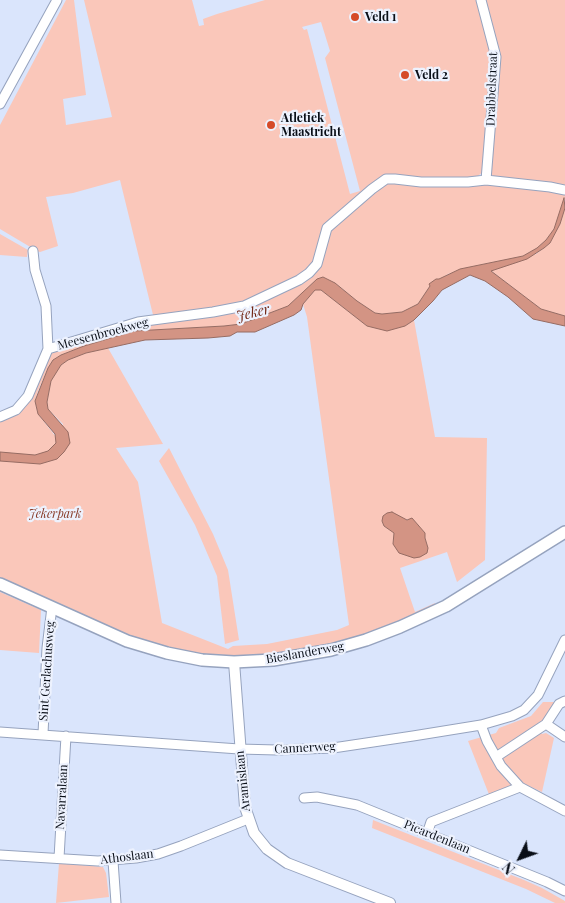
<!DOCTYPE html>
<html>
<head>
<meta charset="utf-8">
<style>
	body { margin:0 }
	#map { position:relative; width:565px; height:903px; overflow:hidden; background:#dae5fc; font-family:"Playfair Display",serif }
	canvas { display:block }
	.north { position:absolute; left:495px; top:833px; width:50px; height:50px; -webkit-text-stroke:4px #edf2fe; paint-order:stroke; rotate:228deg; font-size:14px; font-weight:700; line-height:20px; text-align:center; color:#090e17 }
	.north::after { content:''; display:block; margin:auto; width:18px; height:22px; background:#090e17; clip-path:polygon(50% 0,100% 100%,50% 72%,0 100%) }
</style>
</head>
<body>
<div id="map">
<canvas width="565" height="903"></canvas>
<div class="north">N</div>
</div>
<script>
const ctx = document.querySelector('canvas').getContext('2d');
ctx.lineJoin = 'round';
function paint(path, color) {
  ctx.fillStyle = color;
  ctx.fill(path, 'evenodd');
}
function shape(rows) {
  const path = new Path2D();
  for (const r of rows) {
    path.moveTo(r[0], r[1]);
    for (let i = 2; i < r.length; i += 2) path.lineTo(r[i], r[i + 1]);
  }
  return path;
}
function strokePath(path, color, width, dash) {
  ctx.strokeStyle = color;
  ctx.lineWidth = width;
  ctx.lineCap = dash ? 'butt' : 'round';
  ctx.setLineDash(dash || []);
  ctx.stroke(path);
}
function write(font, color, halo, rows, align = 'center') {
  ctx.font = font + ' "Playfair Display",serif';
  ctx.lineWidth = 4.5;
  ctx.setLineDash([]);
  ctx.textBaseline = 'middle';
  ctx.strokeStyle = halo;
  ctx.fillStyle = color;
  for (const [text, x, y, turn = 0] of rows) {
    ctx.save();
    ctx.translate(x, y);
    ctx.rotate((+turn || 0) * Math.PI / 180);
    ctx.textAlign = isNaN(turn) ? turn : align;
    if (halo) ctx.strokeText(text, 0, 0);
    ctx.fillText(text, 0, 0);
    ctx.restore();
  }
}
const green = shape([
	[66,0,74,0,86,95,63,99,66,125,112,117,84,0,192,0,199,26,204,25,203,19,217,14,265,0,479,0,493,53,483,172,475,178,442,180,391,176,328,224,316,258,307,272,246,303,154,319,120,180,73,193,46,197,58,246,40,252,37,251,0,229,0,125],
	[321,22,330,51,325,58,360,191,350,194,307,29,304,30,302,27],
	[484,0,565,0,565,189,493,177,490,172,499,68],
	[385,183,492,183,565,193,565,198,554,229,546,240,537,248,523,256,509,260,484,264,448,274,430,286,418,304,402,312,382,314,375,313,357,301,339,286,323,277,317,279,288,306,241,324,224,326,134,331,84,346,61,355,53,360,48,368,38,391,35,401,38,414,56,437,63,424,48,409,47,402,51,381,55,374,61,365,68,360,86,353,108,348,163,444,116,448,138,482,162,623,228,649,233,646,267,644,337,630,349,625,307,317,303,304,315,290,321,290,367,326,405,326,414,320,435,437,487,438,485,560,457,582,447,552,400,568,415,612,435,603,434,608,351,640,281,657,205,656,146,644,0,580,0,414,11,410,19,403,50,353,132,325,236,311,304,280,328,232],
	[412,519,425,533,425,538,428,548,393,544,395,533,384,526,382,521],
	[565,208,565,316,541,309,490,270,536,254,544,248,550,243,560,224],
	[0,234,28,250,27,257,0,255],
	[169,448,213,534,228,570,239,640,225,644,217,576,195,525,159,461],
	[0,592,41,610,39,653,0,650],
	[543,702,555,702,545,719,537,726,542,734,546,733,554,738,542,792,520,782,490,797,468,741,496,733,499,728,531,716],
	[373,820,524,880,542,888,565,901,565,903,555,903,526,889,372,828],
	[59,863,103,867,106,873,109,897,56,903]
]);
const water = shape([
	[564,198,565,208,560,224,550,243,544,248,527,259,491,271,541,309,565,316,565,326,533,319,508,297,485,281,470,275,442,290,433,301,414,320,405,326,387,331,367,326,321,290,315,290,303,304,301,310,294,315,255,332,237,332,230,336,208,338,145,340,86,353,68,360,61,365,51,381,47,402,48,409,68,432,70,443,64,452,57,459,40,464,0,461,0,452,35,455,48,451,56,443,55,434,38,414,35,401,48,368,53,360,61,355,84,346,134,331,224,326,241,324,288,306,317,279,323,277,335,283,357,301,375,313,382,314,402,312,418,304,430,286,429,284,436,279,439,279,460,269,523,256,537,248,546,240,554,229,564,198],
	[392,512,407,520,412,518,425,533,425,538,428,548,427,553,420,557,414,558,399,553,393,544,394,533,384,526,382,521,383,516,387,513,392,512]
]);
const minor = shape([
	[481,0,496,57,486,180],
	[0,104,57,0],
	[33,251,35,270,46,306,48,349],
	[0,417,16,410,28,396,48,349,138,322,213,312,244,306,299,280,309,273,317,264,327,228,372,189,386,179,395,179,421,182,468,182,486,180,550,187,565,190],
	[546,724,565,737],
	[481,725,487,741,501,766,520,787],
	[0,732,239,749,277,750,333,748,413,736,481,725,512,716,524,710,538,695,565,640],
	[43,734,47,648,52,607],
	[496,757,546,724,559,704,565,701],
	[304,798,317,797,357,805,547,882,565,891],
	[427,834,431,822,520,787,565,811],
	[0,855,98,861,136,858,158,854,181,846,248,819],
	[59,858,66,736],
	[113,861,116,903]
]);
const tertiary = shape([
	[234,662,245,807,254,833,267,849,287,863,390,903]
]);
const secondary = shape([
	[0,584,127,641,167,653,202,660,234,662,273,660,331,650,366,640,400,627,446,606,565,532]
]);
const markers = [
	[355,17,5,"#d54b29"],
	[405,75,5,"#d54b29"],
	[271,125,5,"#d54b29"]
];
const poiNames = [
	["Veld 1",365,17],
	["Veld 2",415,75],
	["Atletiek",281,118],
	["Maastricht",281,132]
];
const streetNames = [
	["Drabbelstraat",492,89,-88],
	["Meesenbroekweg",103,334,-15],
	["Bieslanderweg",305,653,-10],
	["Sint Gerlachusweg",47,671,-86],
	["Cannerweg",305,748,-3],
	["Aramislaan",243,781,-96],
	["Navarralaan",62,797,-87],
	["Picardenlaan",437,837,22],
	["Athoslaan",127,857,-7]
];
const parkNames = [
	["Jekerpark",55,514]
];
const waterNames = [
	["Jeker",253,313,-14]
];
paint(green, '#fac7ba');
paint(water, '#d39484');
strokePath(water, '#966c63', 1);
strokePath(minor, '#96a3be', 11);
strokePath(tertiary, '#96a3be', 12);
strokePath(secondary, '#96a3be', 14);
strokePath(minor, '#fff', 9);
strokePath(tertiary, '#fff', 10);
strokePath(secondary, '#fff', 11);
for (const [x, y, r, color] of markers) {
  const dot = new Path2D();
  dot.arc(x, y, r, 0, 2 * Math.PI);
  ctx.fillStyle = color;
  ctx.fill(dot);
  strokePath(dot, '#edf2fe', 2);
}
write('bold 12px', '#090e17', '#edf2fe', poiNames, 'left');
write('12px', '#090e17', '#edf2fe', streetNames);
write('italic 12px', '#883b29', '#edf2fe', parkNames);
write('italic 14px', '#712614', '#edf2fe', waterNames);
</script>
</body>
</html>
